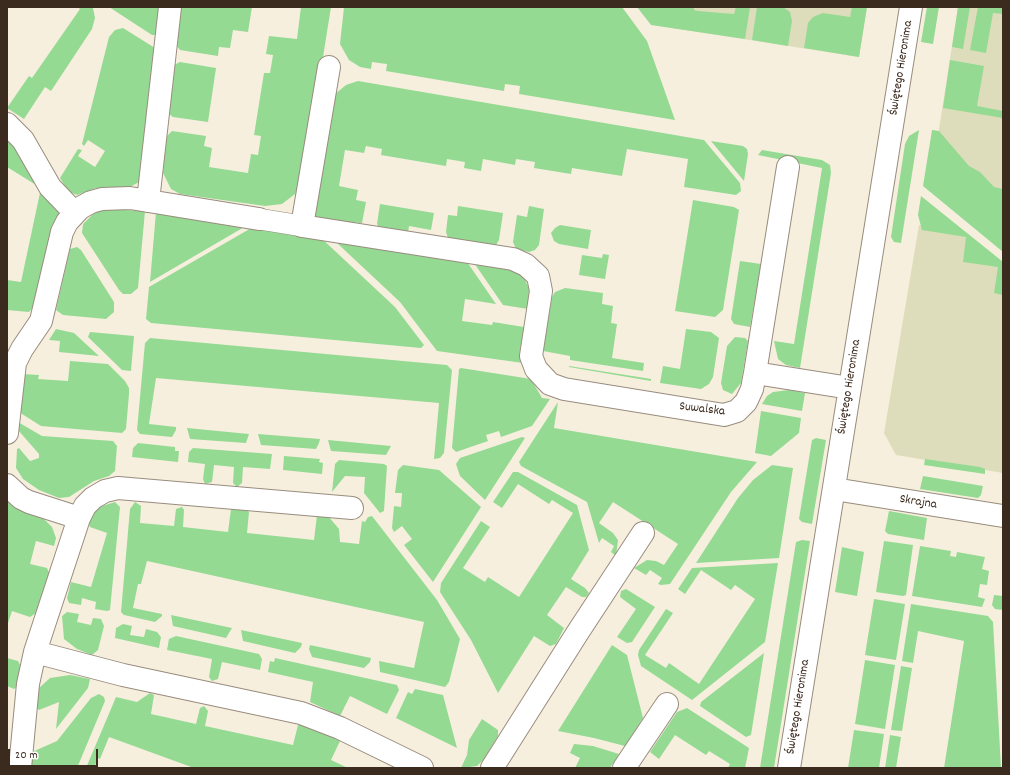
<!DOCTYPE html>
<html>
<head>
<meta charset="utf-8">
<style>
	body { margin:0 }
	#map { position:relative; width:1010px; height:775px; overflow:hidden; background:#f7efde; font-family:Dekko,sans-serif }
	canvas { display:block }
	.frame { position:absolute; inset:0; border:8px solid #3b2a1e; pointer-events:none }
	.scale { position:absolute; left:8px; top:749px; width:90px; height:18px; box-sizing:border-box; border:2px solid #3b2a1e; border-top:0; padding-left:5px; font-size:12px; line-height:14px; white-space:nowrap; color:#3b2a1e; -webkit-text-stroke:3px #fff; paint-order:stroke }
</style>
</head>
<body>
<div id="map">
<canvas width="1010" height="775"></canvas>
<div class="frame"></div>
<div class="scale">20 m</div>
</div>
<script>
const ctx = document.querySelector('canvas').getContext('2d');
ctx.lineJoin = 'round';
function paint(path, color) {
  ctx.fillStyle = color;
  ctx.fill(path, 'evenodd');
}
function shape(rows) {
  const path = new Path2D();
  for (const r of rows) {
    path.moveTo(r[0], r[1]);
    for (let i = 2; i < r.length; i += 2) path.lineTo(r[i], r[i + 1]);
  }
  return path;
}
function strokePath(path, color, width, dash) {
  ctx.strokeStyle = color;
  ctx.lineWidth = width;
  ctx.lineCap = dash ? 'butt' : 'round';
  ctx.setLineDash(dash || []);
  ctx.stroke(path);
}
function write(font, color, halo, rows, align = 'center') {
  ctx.font = font + ' Dekko,sans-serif';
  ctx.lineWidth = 3;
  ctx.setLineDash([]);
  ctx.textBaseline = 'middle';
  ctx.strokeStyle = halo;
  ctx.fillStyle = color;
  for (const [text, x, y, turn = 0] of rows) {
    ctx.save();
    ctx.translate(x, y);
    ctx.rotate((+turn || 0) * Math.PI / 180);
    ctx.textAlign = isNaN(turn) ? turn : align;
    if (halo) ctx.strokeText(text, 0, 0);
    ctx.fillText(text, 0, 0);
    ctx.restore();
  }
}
const built = shape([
	[656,7,867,7,859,57,672,28],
	[958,7,1003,7,1003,215,937,142],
	[919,225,967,233,1003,262,1003,473,896,455,884,433]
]);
const green = shape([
	[77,7,93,8,95,18,92,29,51,91,45,87,24,119,7,108,29,76,32,78,80,9],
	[109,7,160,7,156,35,152,35],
	[181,7,252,7,248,32,233,30,230,48,219,47,218,56,180,50,176,45],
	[301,7,331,7,304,176,295,194,282,204,265,206,180,194,171,189,163,173,166,137,172,131,206,136,204,146,212,148,209,167,248,173,251,154,258,155,261,136,254,135,264,73,270,73,273,55,266,54,269,36,297,39],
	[344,7,622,7,647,41,675,120,519,94,520,86,505,84,504,91,386,71,387,64,379,63,372,62,371,69,360,67,349,60,340,44],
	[637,7,694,7,694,10,698,11,734,14,736,7,750,7,745,39,651,25],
	[757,7,783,7,790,12,792,21,788,46,752,40],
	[852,7,867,7,859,57,804,48,808,23,813,17,823,13,850,17],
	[927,7,939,7,933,44,921,42],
	[958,7,970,7,963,49,952,47],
	[978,7,1003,7,1003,14,993,13,986,53,970,50],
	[123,28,155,48,141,181,128,188,96,188,77,195,68,191,60,178,78,149,82,150,78,156,95,167,105,151,88,140,84,146,82,144,109,37,115,30],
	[950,60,984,66,977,106,1003,111,1003,118,943,108],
	[180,62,216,68,208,122,173,117,169,114,174,65],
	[358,81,704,140,740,183,741,191,736,195,684,187,688,159,627,149,622,176,572,168,571,174,534,168,535,162,516,159,515,165,483,159,481,171,464,168,465,162,447,159,446,166,381,155,382,149,366,146,364,153,345,150,339,186,358,190,356,200,366,202,362,223,319,220,314,216,335,94,346,85],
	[919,130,901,243,894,242,891,237,905,144,909,136],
	[932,130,939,131,969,166,980,172,994,187,1003,189,1003,252,923,186],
	[7,135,61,211,56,221,37,303,29,312,7,310,7,280,21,282,41,188,7,167],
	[711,141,743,146,747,149,748,154,744,181],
	[762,150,822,160,830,165,831,173,800,368,786,365,778,359,774,341,794,344,822,168,758,155],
	[921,196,1003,262,1003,295,994,293,998,267,963,262,966,237,922,230,918,215],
	[693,200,734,207,739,210,723,310,715,317,675,311],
	[380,204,434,213,431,230,409,226,408,233,379,228,377,224],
	[458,206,503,213,499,240,496,245,448,238,446,232,448,215,457,216],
	[529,206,544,209,539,245,535,250,529,252,516,249,513,242,517,215,527,217],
	[103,209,145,211,138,288,131,294,123,294,119,290,82,233,83,224,93,214],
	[156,212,246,226,150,282],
	[560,225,591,230,588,249,559,244,554,241,551,233,555,228],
	[253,227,320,237,395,307,424,345,421,348,151,323,146,319,149,287],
	[337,240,465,259,496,304,465,299,462,321,492,325,493,322,524,327,519,356,523,363,437,351,400,302,337,243],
	[77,247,81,250,114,302,114,312,106,319,63,315,56,310,70,249],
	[603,254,609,255,605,279,579,275,582,255,602,258],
	[472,260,506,265,523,276,529,288,528,309,503,305],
	[740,261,761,264,750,327,734,324,731,319],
	[565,288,603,293,602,304,613,306,611,323,617,324,612,358,644,363,643,371,570,360,570,356,543,351,552,297,555,292],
	[56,329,74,333,99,356,59,352,60,341,49,340],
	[686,329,711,332,719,338,713,377,709,384,701,389,660,383,663,366,680,369],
	[90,332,134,336,131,371,122,370,88,337],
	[735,337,745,338,748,341,741,383,732,394,723,390,721,383,727,346],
	[150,338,447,365,452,370,444,453,440,458,434,459,439,403,156,378,149,424,176,427,176,430,172,437,140,434,137,430,145,343],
	[70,361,108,364,125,381,129,388,129,394,126,429,122,433,41,426,22,414,19,410,23,374,39,375,38,379,68,381],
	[569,366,651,379,651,381,569,367],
	[461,368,531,379,542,398,550,399,532,426,501,437,499,431,486,435,488,441,456,452,452,448,459,369],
	[789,390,805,393,802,411,762,404,767,396,773,392],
	[558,402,554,428,757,462,731,492,670,584,661,585,658,584,662,578,650,570,646,575,634,568,647,560,656,561,664,565,678,544,613,502,599,523,613,533,618,540,616,556,611,552,614,546,602,538,599,543,587,502,521,466,519,462],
	[761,411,801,418,799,433,771,456,755,453],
	[18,422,42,436,113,441,117,446,115,471,109,476,94,481,69,497,59,498,39,490,23,479,16,468,17,449,19,448,30,461,39,458,39,454,18,430],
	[187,428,249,434,246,443,190,439],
	[258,434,320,439,319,443,316,449,261,445],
	[522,437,525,438,485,500,460,476,456,464,460,458],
	[816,438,826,440,812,524,802,522,799,519,812,440],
	[328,440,391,446,386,455,331,451],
	[138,443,175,447,175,451,179,451,178,462,132,457,133,448],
	[193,448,272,454,270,469,243,467,242,483,237,487,233,483,234,467,214,465,212,482,205,484,203,479,205,464,188,462,189,452],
	[284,456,320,459,319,462,323,463,322,474,283,470],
	[925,459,980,467,985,469,985,474,924,465],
	[339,460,384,464,387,466,384,511,380,513,364,493,365,477,345,476,332,492,335,464],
	[403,465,439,470,481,507,433,582,404,545,412,539,402,526,394,532,392,528,394,506,401,507,402,493,395,493,398,470],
	[772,465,793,468,779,558,696,563,738,498,753,480],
	[513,472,518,472,577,505,589,550,571,579,585,588,589,593,586,597,582,597,566,587,547,615,564,628,556,644,550,646,534,636,498,693,471,640,440,592,441,583,481,521,490,527,463,568,485,582,488,577,519,597,573,513,552,500,549,504,518,484,502,508,493,502],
	[923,476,983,486,981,495,978,498,920,489],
	[7,500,42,517,52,527,56,538,54,546,36,541,30,564,47,568,54,584,39,611,30,617,12,611,7,626],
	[115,502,120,507,110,610,107,611,95,609,96,602,82,598,81,605,69,603,67,598,71,582,91,587,107,533,90,527,89,524,92,516,99,507],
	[135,502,141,506,140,523,174,526,176,509,182,507,184,510,183,527,228,532,231,509,247,510,249,512,247,533,314,540,317,515,328,516,339,529,340,542,359,544,362,521,365,522,368,517,372,516,437,600,460,639,449,682,445,687,380,672,379,661,414,668,424,622,147,561,141,584,138,584,133,608,162,614,162,616,155,622,124,615,121,612,130,509],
	[889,511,927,518,924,540,888,534,885,531],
	[802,540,810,541,774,768,760,768,796,542],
	[884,541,913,545,906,595,903,596,876,592],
	[920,546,951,551,950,556,956,557,957,552,985,557,982,569,989,571,987,585,980,584,978,597,985,599,982,607,912,596],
	[842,547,864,552,857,596,835,592],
	[778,563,765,642,692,700,641,666,638,655,639,650,666,609,673,613,645,655,666,668,669,663,699,684,755,599,735,585,731,590,701,570,685,594,678,589,692,568],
	[626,589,655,607,632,642,627,643,617,637,636,609,620,597,621,591],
	[994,595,1003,596,1003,610,995,609,992,605],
	[874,599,905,604,896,660,865,655],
	[911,604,988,616,993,622,1001,768,944,768,964,641,918,631,913,663,902,661],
	[67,612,79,614,77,622,91,625,93,618,101,619,104,626,98,650,92,655,77,649,64,639,62,616],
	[171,615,232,628,226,638,173,626],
	[123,624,132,626,130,635,144,637,146,629,157,632,161,637,159,648,115,638,116,628],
	[241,630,302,643,301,647,295,653,243,641],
	[176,636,259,654,262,659,260,670,222,662,218,679,212,681,209,677,212,659,167,650,169,639],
	[310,645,371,658,370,662,364,668,312,657,309,649],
	[612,645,627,655,643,718,625,746,594,738,558,731],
	[764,653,751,735,746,737,700,706,701,702],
	[7,658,18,661,20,665,17,687,14,689,7,686],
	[275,658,397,685,399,690,387,714,350,696,340,716,310,702,313,682,268,672,270,661,274,662],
	[865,660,895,665,885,729,855,724],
	[901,666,912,668,902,731,891,730],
	[70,675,90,679,88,688,56,729,59,702,39,710,35,706,38,689,50,678],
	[415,689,443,695,457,748,396,718,408,692,412,694],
	[150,693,154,695,151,714,196,724,200,708,204,706,208,711,205,726,293,745,298,725,301,724,337,733,340,741,331,760,348,768,194,768,109,737,100,759,98,758,94,768,86,768,116,697,137,702],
	[99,694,104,697,105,701,77,768,31,767,32,752,57,741,91,698],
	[687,708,749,748,745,768,728,768,730,764,709,751,706,755,675,735,659,759,650,752,677,712],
	[482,719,498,730,498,736,484,759,477,766,461,768,467,755,469,740],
	[854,730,884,734,879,768,848,768],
	[890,735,901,737,896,768,885,768],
	[574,744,593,746,619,754,610,768,575,768,580,758,570,753]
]);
const pedestrian = shape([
	[259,219,302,226]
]);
const minor = shape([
	[329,67,302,226,513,259,526,265,538,276,541,291,531,356,536,369,550,384,564,389,724,415,737,411,746,402,752,389,755,373,850,388],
	[7,124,23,140,50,187,75,213],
	[148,201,170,7],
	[755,373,788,167],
	[7,433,15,363,22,349,41,321,62,232,67,222,80,208,91,202,102,199,130,198,259,219],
	[7,485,21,498,29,502,79,518],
	[834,489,1003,516],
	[35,652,123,675,301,713,340,728,422,768],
	[20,768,28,684,35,652,79,518,85,506,93,498,105,491,118,488,352,508],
	[492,768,578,632,643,533],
	[624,768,667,704],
	[789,768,911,7]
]);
const streetNames = [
	["Świętego Hieronima",902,68,-81],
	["Świętego Hieronima",850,387,-81],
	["Suwalska",702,410,7],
	["Skrajna",918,503,9],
	["Świętego Hieronima",799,707,-81]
];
paint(built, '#deddbb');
paint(green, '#94da93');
strokePath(pedestrian, '#998c7e', 22);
strokePath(minor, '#998c7e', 24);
strokePath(pedestrian, '#fff', 21);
strokePath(minor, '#fff', 22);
write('13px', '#3b2a1e', '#fff', streetNames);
</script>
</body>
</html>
